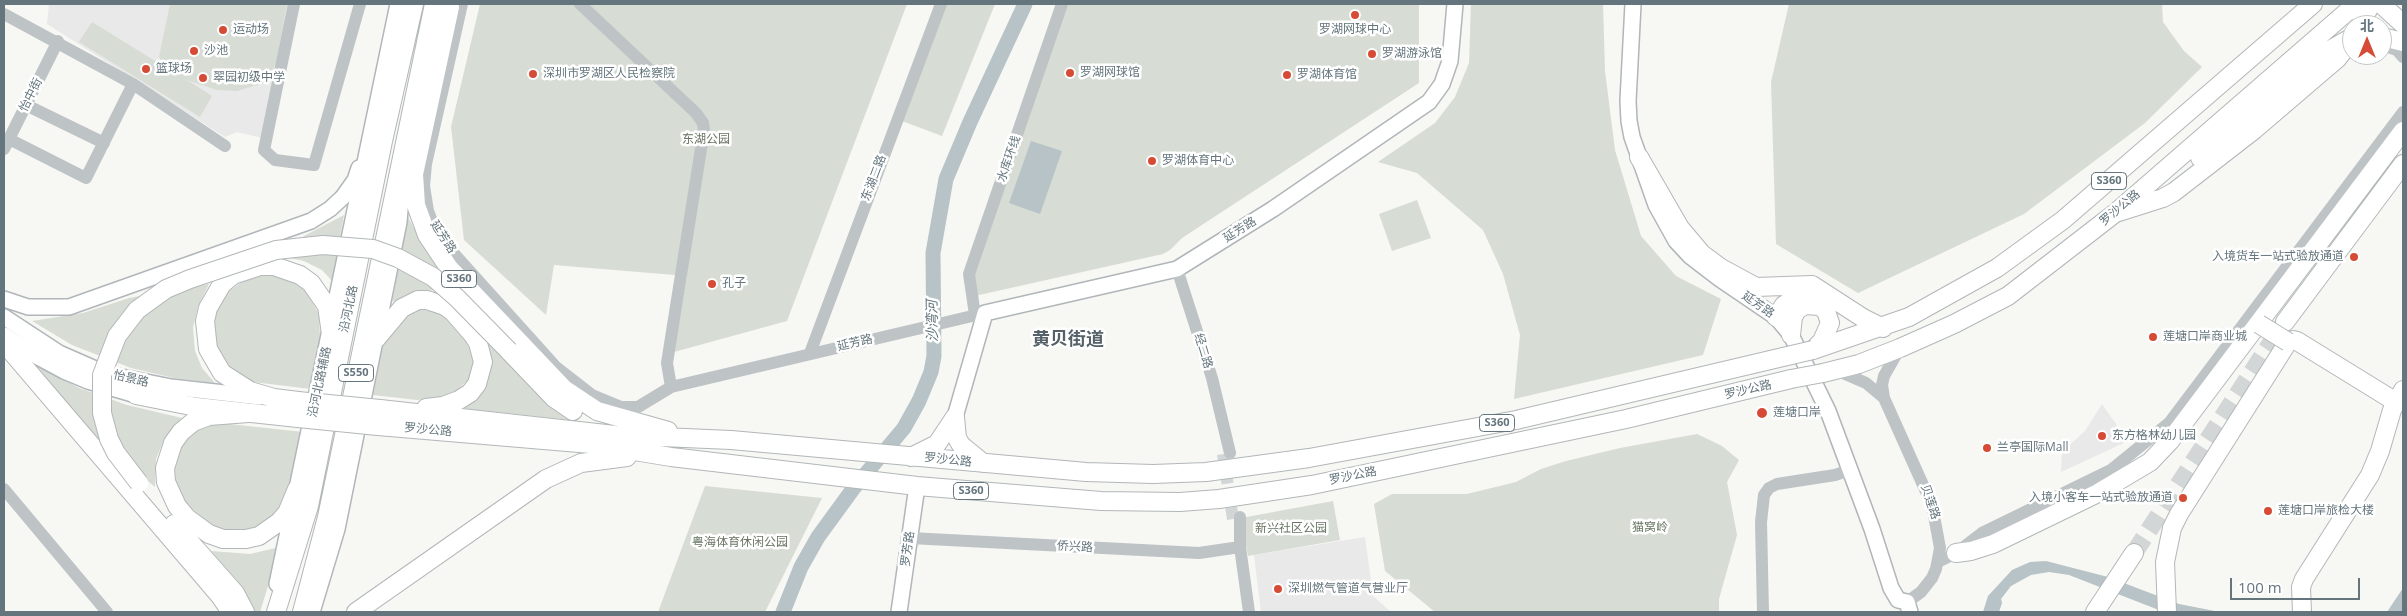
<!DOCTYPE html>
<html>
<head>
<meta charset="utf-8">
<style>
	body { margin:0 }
	#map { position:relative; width:2407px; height:616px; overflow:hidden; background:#f7f7f4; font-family:"Open Sans","Noto Sans SC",sans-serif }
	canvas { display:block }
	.frame { position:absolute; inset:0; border:5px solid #64757d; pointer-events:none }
	.north { position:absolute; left:2342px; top:15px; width:50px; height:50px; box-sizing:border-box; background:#fff; border:1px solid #c1c8cb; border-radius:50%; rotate:0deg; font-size:14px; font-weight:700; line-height:20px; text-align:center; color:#64757d }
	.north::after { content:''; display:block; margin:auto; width:18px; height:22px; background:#d64b36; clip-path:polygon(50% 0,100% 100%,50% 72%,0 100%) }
	.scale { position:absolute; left:2230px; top:578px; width:130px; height:22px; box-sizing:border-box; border:2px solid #64757d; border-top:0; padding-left:6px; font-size:15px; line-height:18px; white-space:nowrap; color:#64757d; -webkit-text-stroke:4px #fff; paint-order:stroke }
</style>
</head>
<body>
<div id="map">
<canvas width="2407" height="616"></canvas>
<div class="frame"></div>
<div class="north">北</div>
<div class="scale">100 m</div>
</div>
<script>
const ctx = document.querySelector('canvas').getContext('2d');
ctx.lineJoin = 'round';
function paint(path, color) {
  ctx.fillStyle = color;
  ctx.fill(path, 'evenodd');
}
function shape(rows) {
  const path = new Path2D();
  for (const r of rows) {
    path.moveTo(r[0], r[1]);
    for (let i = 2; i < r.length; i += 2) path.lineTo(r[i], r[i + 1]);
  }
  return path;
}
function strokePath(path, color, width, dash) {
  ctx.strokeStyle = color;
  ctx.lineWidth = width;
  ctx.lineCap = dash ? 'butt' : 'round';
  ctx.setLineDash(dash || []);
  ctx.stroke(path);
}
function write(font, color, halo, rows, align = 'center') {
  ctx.font = font + ' "Open Sans","Noto Sans SC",sans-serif';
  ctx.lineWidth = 5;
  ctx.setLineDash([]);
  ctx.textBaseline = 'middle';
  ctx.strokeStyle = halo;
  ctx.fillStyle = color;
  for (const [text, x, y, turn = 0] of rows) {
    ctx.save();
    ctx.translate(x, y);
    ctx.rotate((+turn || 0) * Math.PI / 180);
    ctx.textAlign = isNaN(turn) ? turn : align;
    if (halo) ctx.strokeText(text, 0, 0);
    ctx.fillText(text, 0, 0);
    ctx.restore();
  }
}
const built = shape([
	[49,4,289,4,262,138,237,132,225,137,47,24],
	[2102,404,2128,441,2061,472,2062,452,2085,431],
	[1365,537,1373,596,1391,612,1261,612,1254,555]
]);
const green = shape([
	[170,4,287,4,276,64,267,78,260,84,237,91,217,90,187,80,212,96,200,117,79,42,92,22,168,69,159,57],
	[480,4,907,4,787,321,674,352,687,276,554,265,546,315,464,240,451,127],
	[946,4,995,4,942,136,902,121],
	[1056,4,1419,4,1419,83,1182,238,1170,250,1163,254,970,297,966,273],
	[1471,4,1603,4,1605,71,1615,150,1641,236,1676,276,1721,299,1703,355,1514,399,1520,335,1503,274,1483,230,1417,173,1378,162,1435,123,1455,97,1469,63],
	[1789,4,2162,4,2163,22,2184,51,2202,67,2145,123,2024,214,1858,293,1776,244,1771,82],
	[1417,200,1431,238,1392,251,1379,214],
	[344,215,332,281,322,270,304,261,289,258,304,236],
	[408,217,427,252,443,271,433,290,409,294,392,302],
	[278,273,301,282,319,314,320,338,311,389,253,382,237,376,226,366,214,343,214,315,229,291,252,275],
	[209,284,198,306,193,328,195,351,202,368,215,383,174,378,131,368,72,345,32,321,83,313,129,298],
	[419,309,441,313,466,340,474,362,469,379,455,392,441,398,417,400,373,395,383,344,407,315],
	[484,339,531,386,570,420,460,408,479,396,488,381,491,364],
	[36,365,79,388,127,405,182,418,165,437,156,459,155,487,98,440],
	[220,423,303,432,281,512,265,527,237,533,210,527,180,496,172,476,173,464,184,440,194,431,206,425],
	[1697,434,1722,446,1739,460,1727,482,1737,535,1719,599,1719,612,1435,612,1385,571,1374,504,1392,494,1467,494,1516,482,1541,469,1566,461,1620,448],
	[705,486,822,498,765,612,658,612],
	[1333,501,1340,540,1248,556,1241,518],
	[280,547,260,612,253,612,238,582,211,551,250,554]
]);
const water = shape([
	[1031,141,1062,151,1040,214,1009,203],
	[2046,561,2108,577,2179,604,2220,612,2164,612,2069,575,2049,572,2031,575,2011,586,2001,599,2002,603,1999,612,1983,612,1988,596,2012,570,2030,562],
	[2403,588,2402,612,2387,612]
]);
const river = shape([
	[783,612,801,567,818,537,853,489,904,428,919,401,931,372,934,356,933,253,946,179,970,122,1025,4]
]);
const minorTunnel = shape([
	[1223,454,1233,519]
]);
const highwayTunnel = shape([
	[2134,553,2284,323]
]);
const minor = shape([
	[294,4,264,150,275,160,314,165,360,4],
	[462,4,426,164,424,186,428,211,433,224,448,247,556,367,592,395,621,407,638,407,671,387,985,313],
	[580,4,696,113,703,123,704,130,667,363,671,387],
	[4,14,133,84,86,178,9,139],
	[2382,45,2397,50,2403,57],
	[133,84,225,146],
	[26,105,104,143],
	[4,149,58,41],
	[1177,269,1212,378,1230,453],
	[975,315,969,274,1062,4],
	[1900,348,1884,376,1882,385,1884,398,1932,505,1940,548,1936,569,1932,578,1921,592,1907,602],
	[810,353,941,4],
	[1836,370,1866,383,1884,398],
	[4,489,107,612],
	[1240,517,1240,547,1249,612],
	[910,538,1199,553,1240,547],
	[1938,562,1956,553,1982,533,2111,470,2169,423,2403,112],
	[1763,612,1761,522,1764,495,1769,488,1777,484,1835,475,1850,470]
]);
const major = shape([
	[1633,4,1628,101,1629,121,1632,137,1656,205,1676,241,1690,256,1720,279,1776,317,1791,335,1828,411,1872,529,1891,588,1898,600,1907,602,1910,612],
	[4,299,28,307,69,307,311,221,330,209,343,197,355,180,359,168],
	[4,317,59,353,107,374,171,387,260,397],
	[4,335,38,357,64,371,88,381,136,395],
	[955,417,985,313,1177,269,1273,209,1429,102,1442,84,1450,61,1455,4],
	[277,584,398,4],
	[312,612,337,529,399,222,402,186],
	[899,612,917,486]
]);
const highway = shape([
	[2381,4,2403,24],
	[450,7,414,174,416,205,427,235,449,268,564,389,597,411,668,431],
	[2360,25,2371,4],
	[2382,37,2403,42],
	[1639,157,1680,228,1702,254,1721,268,1756,287,1812,285,1863,318,1883,328],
	[2200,158,2321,55,2349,39],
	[2119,212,2163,198,2174,192,2254,130,2337,59,2352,40],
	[1776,317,1784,305,1798,297,1811,297,1824,304],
	[2285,322,2403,164],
	[1791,335,1793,317,1797,310,1805,305,1820,306,1826,311,1830,323,1822,341,1813,350],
	[376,339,402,308,418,300,427,300,445,306,453,312,473,335,478,343,483,362,477,384,470,393,459,400,443,406,426,408],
	[4,343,220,596,231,612],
	[1813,350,1909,317,1997,268,2063,220,2313,4],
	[509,351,554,398,573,411],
	[1823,373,1859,364,1900,348,1954,324,2008,296,2114,214,2356,4],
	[136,395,196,407,298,418],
	[298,401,274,398,250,391,222,373,208,349,205,321,208,308,222,284,233,275,260,266,274,266,300,275,311,283,327,306,331,334],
	[380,409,615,435,731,440,1086,472,1153,474,1206,472,1309,458,1516,420,1783,357],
	[248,413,209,416,193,422,181,432,173,443,165,468,166,482,177,506,187,518,209,534,223,539,246,539,259,536,279,522,287,513,297,489],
	[955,417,957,438,961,445,983,463],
	[378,426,591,444,671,457,917,486,1101,501,1180,502,1219,499,1312,485,1626,419,1791,379],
	[911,457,937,444,955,417],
	[174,524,235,593,245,612],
	[1956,553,1971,551,1993,544,2098,493,2150,462,2170,441,2403,131],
	[276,612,309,506,383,141,414,4],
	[302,612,327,517,434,4],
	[356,612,546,479,581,463,627,457],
	[2095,612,2134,553],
	[2167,612,2165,562,2172,528,2179,514,2288,342,2293,340,2297,341,2396,402],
	[2302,612,2301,587,2304,579,2370,475,2380,451,2392,410,2403,390]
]);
const highwayBridge = shape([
	[2259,324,2288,342],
	[1783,357,1813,350],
	[1791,379,1823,373],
	[298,401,380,409],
	[298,418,378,426],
	[139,483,116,453,109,439,102,413,102,375,117,336,137,310,166,289,190,279,276,250,323,245,373,249,398,258,433,277,457,298,509,351]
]);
const markers = [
	[1355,15,5,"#d64b36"],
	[223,30,5,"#d64b36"],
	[194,51,5,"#d64b36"],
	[1372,54,5,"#d64b36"],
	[146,69,5,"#d64b36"],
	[1070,73,5,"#d64b36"],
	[533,74,5,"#d64b36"],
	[1287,75,5,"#d64b36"],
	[203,78,5,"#d64b36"],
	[1152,161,5,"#d64b36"],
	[2354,257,5,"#d64b36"],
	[712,284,5,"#d64b36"],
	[2153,337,5,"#d64b36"],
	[1762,413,6,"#d64b36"],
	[2102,436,5,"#d64b36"],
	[1987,448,5,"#d64b36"],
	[2183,498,5,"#d64b36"],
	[2268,511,5,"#d64b36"],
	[1278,589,5,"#d64b36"]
];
const shields = [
	[2109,181,35],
	[459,279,35],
	[356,373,35],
	[1497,423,35],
	[971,491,35]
];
const shieldNames = [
	["S360",2109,181],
	["S360",459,279],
	["S550",356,373],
	["S360",1497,423],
	["S360",971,491]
];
const poiNames = [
	["运动场",233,30],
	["罗湖网球中心",1355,30,"center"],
	["沙池",204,51],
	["罗湖游泳馆",1382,54],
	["篮球场",156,69],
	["罗湖网球馆",1080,73],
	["深圳市罗湖区人民检察院",543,74],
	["罗湖体育馆",1297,75],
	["翠园初级中学",213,78],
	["罗湖体育中心",1162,161],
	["入境货车一站式验放通道",2344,257,"right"],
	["孔子",722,284],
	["莲塘口岸商业城",2163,337],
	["莲塘口岸",1773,413],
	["东方格林幼儿园",2112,436],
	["兰亭国际Mall",1997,448],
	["入境小客车一站式验放通道",2173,498,"right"],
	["莲塘口岸旅检大楼",2278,511],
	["深圳燃气管道气营业厅",1288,589]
];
const streetNames = [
	["怡中街",31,95,-63],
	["水库环线",1009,159,-71],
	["东湖二路",874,178,-69],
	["罗沙公路",2120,208,-40],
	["延芳路",1240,230,-32],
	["延芳路",443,237,57],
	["延芳路",1758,305,35],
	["沿河北路",349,309,-78],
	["延芳路",855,343,-13],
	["经二路",1203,351,73],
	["怡景路",131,379,13],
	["沿河北路辅路",320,382,-78],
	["罗沙公路",1748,390,-13],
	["罗沙公路",428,430,5],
	["罗沙公路",948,460,6],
	["罗沙公路",1353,476,-11],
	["贝莲路",1930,502,71],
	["侨兴路",1075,547,3],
	["罗芳路",908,549,-82]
];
const parkNames = [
	["东湖公园",706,140],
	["猫窝岭",1650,528],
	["新兴社区公园",1291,529],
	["粤海体育休闲公园",740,543]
];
const waterNames = [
	["沙湾河",933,321,-91]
];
const districtNames = [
	["黄贝街道",1068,340]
];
paint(built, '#e8e9e8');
paint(green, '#d7dcd4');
paint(water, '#b7c3c6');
strokePath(river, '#b7c3c6', 15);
strokePath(minorTunnel, '#d2d6d6', 12, [12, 6]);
strokePath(highwayTunnel, '#d2d6d6', 18, [18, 9]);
strokePath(major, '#b0b6b9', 18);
strokePath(highway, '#b2b7b9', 20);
strokePath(minor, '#bec3c6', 12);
strokePath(major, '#fff', 15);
strokePath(highway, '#fff', 18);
strokePath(highwayBridge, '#b2b7b9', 20, []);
strokePath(highwayBridge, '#fff', 18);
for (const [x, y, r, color] of markers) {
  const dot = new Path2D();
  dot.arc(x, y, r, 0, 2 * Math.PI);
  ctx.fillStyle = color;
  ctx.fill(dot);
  strokePath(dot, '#fff', 2);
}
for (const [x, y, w] of shields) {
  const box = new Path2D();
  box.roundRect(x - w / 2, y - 8.5, w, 17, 4);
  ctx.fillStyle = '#fff';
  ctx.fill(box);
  strokePath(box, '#64757d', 1);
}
write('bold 11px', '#64757d', null, shieldNames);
write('12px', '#64757d', '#fff', poiNames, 'left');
write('12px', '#64757d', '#fff', streetNames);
write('12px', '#687663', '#fff', parkNames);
write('italic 14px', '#5f7478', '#fff', waterNames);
write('bold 18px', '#566269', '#fff', districtNames);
</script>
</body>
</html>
